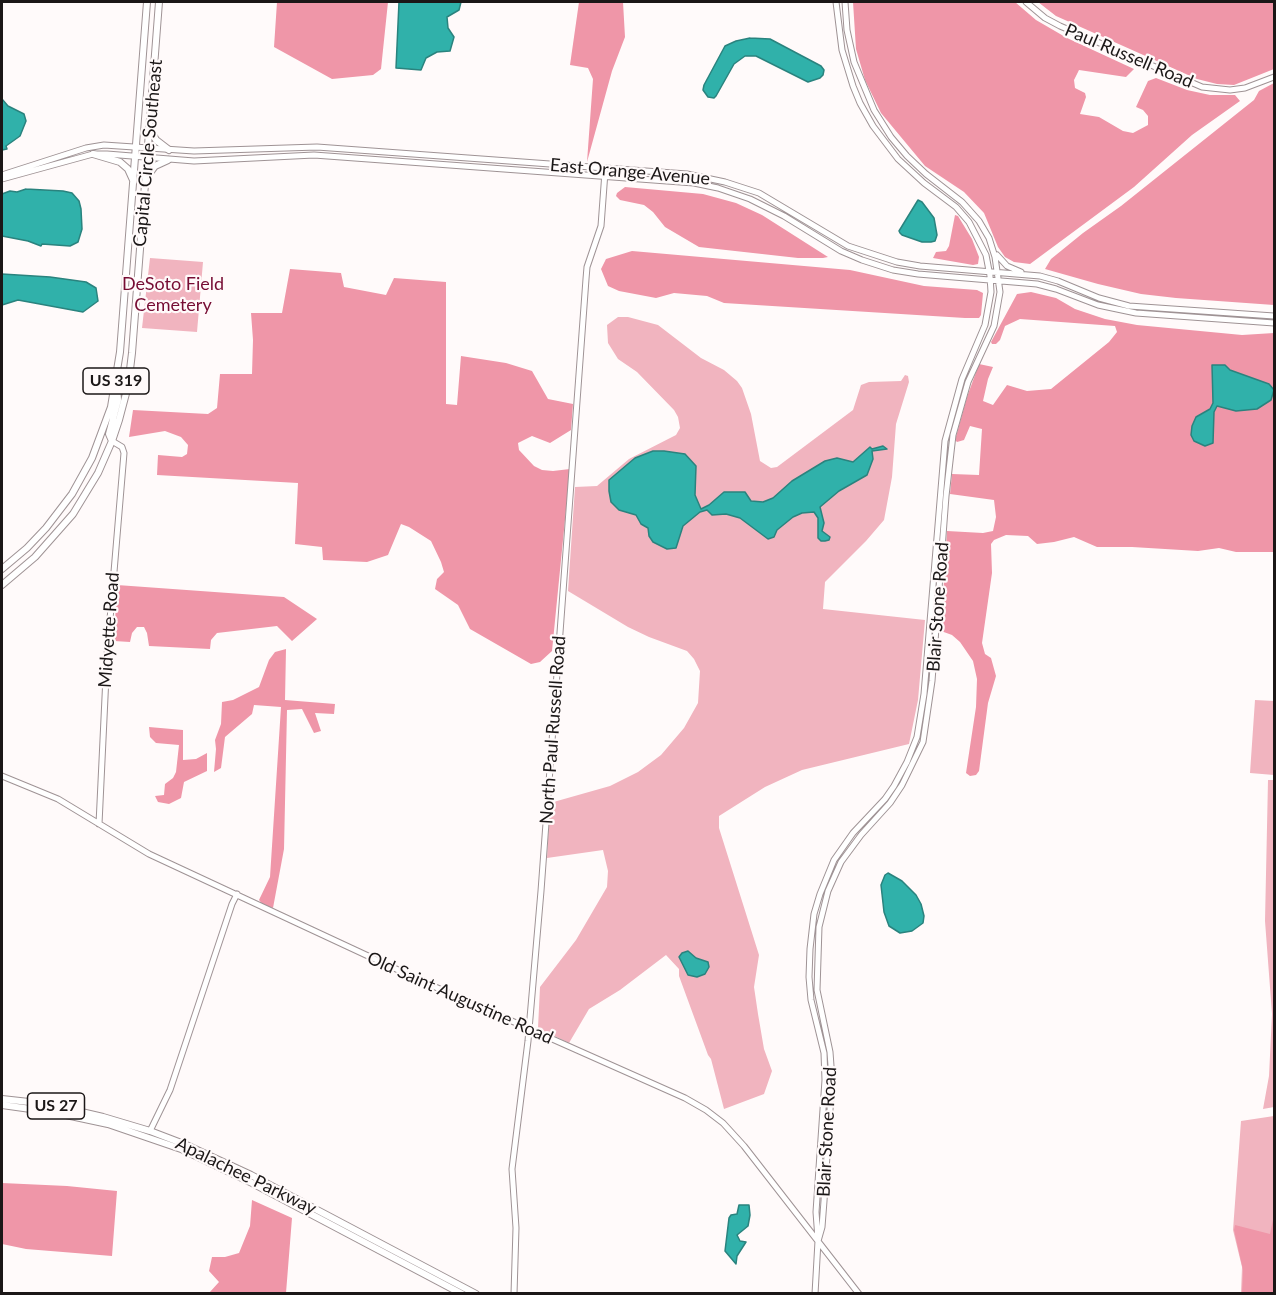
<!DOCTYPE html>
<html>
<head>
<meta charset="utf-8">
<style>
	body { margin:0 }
	#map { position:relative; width:1276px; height:1295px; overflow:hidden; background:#fffafa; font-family:Lato,sans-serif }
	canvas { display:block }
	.frame { position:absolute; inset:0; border:3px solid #1b1717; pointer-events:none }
</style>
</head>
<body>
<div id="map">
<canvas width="1276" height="1295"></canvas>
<div class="frame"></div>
</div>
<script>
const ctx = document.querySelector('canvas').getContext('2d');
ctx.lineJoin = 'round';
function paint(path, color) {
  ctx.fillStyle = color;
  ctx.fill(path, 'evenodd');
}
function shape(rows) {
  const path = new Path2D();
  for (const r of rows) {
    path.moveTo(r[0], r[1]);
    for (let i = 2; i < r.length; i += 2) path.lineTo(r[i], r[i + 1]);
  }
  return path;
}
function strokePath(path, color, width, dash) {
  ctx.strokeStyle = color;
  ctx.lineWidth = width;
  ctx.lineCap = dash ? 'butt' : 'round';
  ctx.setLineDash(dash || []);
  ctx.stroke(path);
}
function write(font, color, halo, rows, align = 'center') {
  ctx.font = font + ' Lato,sans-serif';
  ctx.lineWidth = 4.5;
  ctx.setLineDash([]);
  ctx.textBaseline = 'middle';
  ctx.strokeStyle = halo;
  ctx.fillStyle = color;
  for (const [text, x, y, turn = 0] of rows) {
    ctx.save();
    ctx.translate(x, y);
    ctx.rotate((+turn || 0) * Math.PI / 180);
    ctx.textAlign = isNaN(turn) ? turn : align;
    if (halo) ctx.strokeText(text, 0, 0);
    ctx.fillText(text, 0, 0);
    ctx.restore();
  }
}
const green = shape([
	[150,258,203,262,197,332,142,328],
	[618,317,628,317,658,325,701,358,724,370,737,381,742,388,751,414,760,461,771,468,777,467,853,410,861,385,869,382,901,381,905,375,908,376,909,382,896,424,892,477,884,520,866,541,825,582,823,609,925,620,918,700,909,744,802,770,765,787,719,816,719,828,759,955,754,987,758,1014,764,1049,772,1071,764,1094,724,1109,711,1059,708,1055,679,976,679,969,666,955,620,990,589,1009,569,1043,538,1028,540,987,576,940,607,887,608,871,603,850,547,858,550,803,610,786,638,772,661,755,684,728,698,703,700,671,694,659,687,651,649,637,628,627,568,591,575,487,597,486,629,459,676,435,680,428,678,417,674,410,637,372,618,359,608,343,607,325],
	[1255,700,1274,701,1274,775,1250,773],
	[1268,780,1274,780,1274,1107,1263,1109,1269,1076,1272,1014,1265,921],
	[1274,1116,1274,1293,1241,1293,1242,1267,1233,1230,1241,1121]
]);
const forest = shape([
	[277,2,388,2,381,69,373,75,332,79,274,47],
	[579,2,623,2,625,37,612,71,587,162,593,79,588,68,570,65],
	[853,2,1015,2,1036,20,1067,38,1134,69,1126,77,1079,70,1074,80,1075,88,1085,93,1086,97,1080,114,1099,117,1123,131,1133,133,1148,125,1148,116,1143,110,1136,107,1148,81,1156,78,1187,90,1210,95,1235,95,1240,101,1192,135,1134,187,1030,264,1014,262,1005,257,998,247,984,213,964,192,925,166,881,113,865,80,856,49],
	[1038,2,1274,2,1274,69,1234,85,1217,84,1197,79,1056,16],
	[1274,83,1274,305,1176,298,1141,294,1098,284,1045,269,1051,259,1083,233,1121,206,1254,100,1259,91],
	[625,187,703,194,736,203,762,215,828,257,823,258,798,258,699,247,665,227,653,212,644,205,620,200,616,196,617,193],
	[955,215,958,216,972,239,979,257,978,264,973,265,933,258,936,252,946,251,949,246],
	[632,251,850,270,924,286,977,290,983,293,981,315,979,318,965,318,724,303,707,296,674,293,656,298,619,291,608,286,601,269,606,259],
	[290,269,341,273,344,287,386,295,394,278,446,282,446,404,457,405,461,356,506,363,532,371,548,399,573,404,571,430,550,443,532,436,518,443,519,450,534,466,542,470,553,471,570,469,552,651,540,662,531,664,470,629,458,605,435,589,437,579,444,572,441,562,431,541,409,527,401,524,388,555,367,562,323,560,322,547,295,544,298,483,157,475,158,455,182,457,187,454,188,445,181,437,165,431,129,437,133,410,208,414,217,408,220,374,252,374,253,340,251,313,282,313],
	[1031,292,1056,298,1075,309,1105,319,1137,325,1242,335,1274,333,1274,552,1236,552,1219,548,1198,551,1132,547,1097,547,1074,537,1054,542,1037,544,1028,536,1006,535,994,540,991,544,992,573,982,643,985,654,991,658,996,676,988,703,979,771,976,775,970,776,966,773,976,707,977,679,973,661,960,642,952,635,941,631,947,531,983,533,993,531,996,517,994,500,950,494,952,474,979,475,982,429,970,426,964,440,957,442,955,440,967,397,979,364,993,367,988,379,983,401,993,405,1007,385,1027,391,1051,389,1109,342,1117,332,1115,326,1020,319,1005,326,1000,340,996,344,992,344,991,342,1017,294],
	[117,585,284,597,317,619,292,641,277,626,217,633,211,640,210,649,149,646,147,633,144,627,137,627,132,633,130,642,114,641],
	[286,649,285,700,335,704,334,714,315,713,321,731,314,733,302,709,287,710,284,849,273,908,263,905,259,900,270,877,281,707,254,705,252,714,225,737,221,768,214,772,216,749,215,740,221,724,222,702,233,700,259,687,269,660,275,652],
	[149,727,183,730,183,760,196,759,207,753,207,771,184,782,181,798,169,804,158,802,155,796,164,795,165,784,173,778,176,772,179,745,156,743,150,737],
	[2,1183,67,1186,117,1191,112,1256,26,1249,2,1244],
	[252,1200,292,1218,286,1293,209,1293,219,1282,209,1271,212,1257,225,1257,239,1253,250,1226],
	[1274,1215,1274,1293,1242,1293,1243,1270,1234,1230,1235,1225,1270,1234]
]);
const water = shape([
	[399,2,461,2,459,10,447,17,448,28,454,37,450,51,437,52,426,58,421,70,396,68,399,2],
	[750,38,770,39,821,66,824,70,823,75,820,78,808,82,756,56,745,56,734,64,716,96,714,98,708,97,703,90,704,85,725,46,736,41,750,38],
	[2,99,8,106,24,114,26,121,20,136,6,146,7,149,2,150,2,99],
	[26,189,63,191,72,193,79,201,81,209,82,229,78,242,70,246,42,244,41,246,28,241,2,236,2,194,10,191,17,192,26,189],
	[918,200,922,202,934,218,937,235,935,241,931,242,922,242,902,235,900,233,899,231,918,200],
	[2,274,50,277,86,282,96,288,98,301,83,312,18,300,2,305,2,274],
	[1212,365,1225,365,1230,370,1269,384,1274,390,1271,400,1257,409,1236,411,1217,406,1214,412,1213,443,1205,446,1194,441,1191,435,1192,426,1196,417,1210,409,1213,403,1212,365],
	[883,446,887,449,872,451,873,459,867,475,839,491,820,507,824,523,822,531,830,537,829,540,825,541,821,541,818,538,818,518,814,512,802,513,793,517,777,530,774,537,768,539,740,518,726,514,712,515,707,510,700,512,683,526,676,548,667,549,653,542,649,536,648,528,641,524,636,515,619,510,611,502,609,491,609,480,635,458,653,451,664,451,685,454,696,466,695,495,701,509,709,505,724,492,745,492,751,501,763,502,773,498,792,481,825,461,837,458,853,462,870,447,872,449,883,446],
	[888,873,902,881,916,895,921,904,924,916,923,923,912,931,900,933,889,926,884,912,881,885,885,875,888,873],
	[688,951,696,958,708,962,709,967,705,974,697,977,688,975,679,957,682,953,688,951],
	[739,1205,749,1205,750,1215,748,1226,737,1235,740,1241,746,1242,737,1256,736,1264,725,1251,729,1218,731,1215,737,1214,739,1205]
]);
const secondary = shape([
	[1026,2,1045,18,1060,26,1202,87,1230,90,1245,88,1274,77],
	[2,175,86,148,104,145,194,151,317,147,687,174,725,182,759,193,848,246,897,262,920,266,1040,276,1058,281,1099,298,1129,306,1274,316],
	[2,179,93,154,107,154,194,161,314,155,694,183,718,188,750,199,784,216,841,251,862,260,893,270,918,274,1037,284,1056,289,1098,305,1136,313,1274,323],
	[997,255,1007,266,1021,272],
	[2,776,58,799,149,854,424,982,685,1098,706,1110,723,1123,744,1146,859,1294],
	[99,824,107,655,124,453,122,447,112,441],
	[150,1131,170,1090,232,904,237,894],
	[818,1239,816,1212,825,1080,824,1053,811,1000,809,977,810,949,814,914,820,894,834,860,853,833,885,799,894,786,907,762,917,737,924,694,945,441,962,379,985,325,991,292,990,276,986,255,969,222,956,207,924,183,898,159,873,126,860,103,853,86,842,50,836,2],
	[514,1294,516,1228,512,1169,528,1041,541,891,586,279,587,267,601,226,605,172],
	[815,1294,818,1241,822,1227,824,1201,832,1080,830,1052,817,990,819,927,828,891,841,862,861,835,890,803,902,785,923,742,932,681,946,496,953,435,968,382,994,326,1000,292,995,257,989,238,979,221,962,202,926,174,907,156,891,137,874,110,854,62,847,30,845,2]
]);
const primary = shape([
	[151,131,156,140,169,150],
	[93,154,120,162,128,169,133,180],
	[146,178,155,166,168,160],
	[112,441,109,434,118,400,117,385],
	[2,569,27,548,46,528,72,494,92,458,111,407,120,352,147,2],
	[2,585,35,557,73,514,98,473,112,441,119,420,128,386,132,353,159,2],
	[2,1099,47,1104,103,1117,150,1131,184,1144,251,1175,476,1294],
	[2,1105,52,1112,108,1124,181,1149,252,1183,462,1294]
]);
const shields = [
	[116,381,66],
	[56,1106,57]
];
const shieldNames = [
	["US 319",116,381],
	["US 27",56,1106]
];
const streetNames = [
	["Paul Russell Road",1129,56,23],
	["Capital Circle Southeast",148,153,-85],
	["East Orange Avenue",630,172,5],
	["Blair Stone Road",938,607,-86],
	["Midyette Road",109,630,-86],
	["North Paul Russell Road",553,730,-86],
	["Old Saint Augustine Road",460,998,24],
	["Blair Stone Road",827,1132,-87],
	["Apalachee Parkway",246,1176,26]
];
const parkNames = [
	["DeSoto Field",173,284],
	["Cemetery",173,305]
];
paint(green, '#f1b4bf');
paint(forest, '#ef96a8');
paint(water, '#30b1aa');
strokePath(water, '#2a837e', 1.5);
strokePath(secondary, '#9f9395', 7);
strokePath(primary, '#9f9395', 8);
strokePath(secondary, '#fff', 5);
strokePath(primary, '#fff', 6);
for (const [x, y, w] of shields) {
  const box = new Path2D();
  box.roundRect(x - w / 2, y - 13, w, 26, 4.5);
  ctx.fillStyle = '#fffafa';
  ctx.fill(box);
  strokePath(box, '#1b1717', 1.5);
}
write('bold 16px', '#1b1717', null, shieldNames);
write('18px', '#1b1717', '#fffafa', streetNames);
write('18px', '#760c33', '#fffafa', parkNames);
</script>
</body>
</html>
